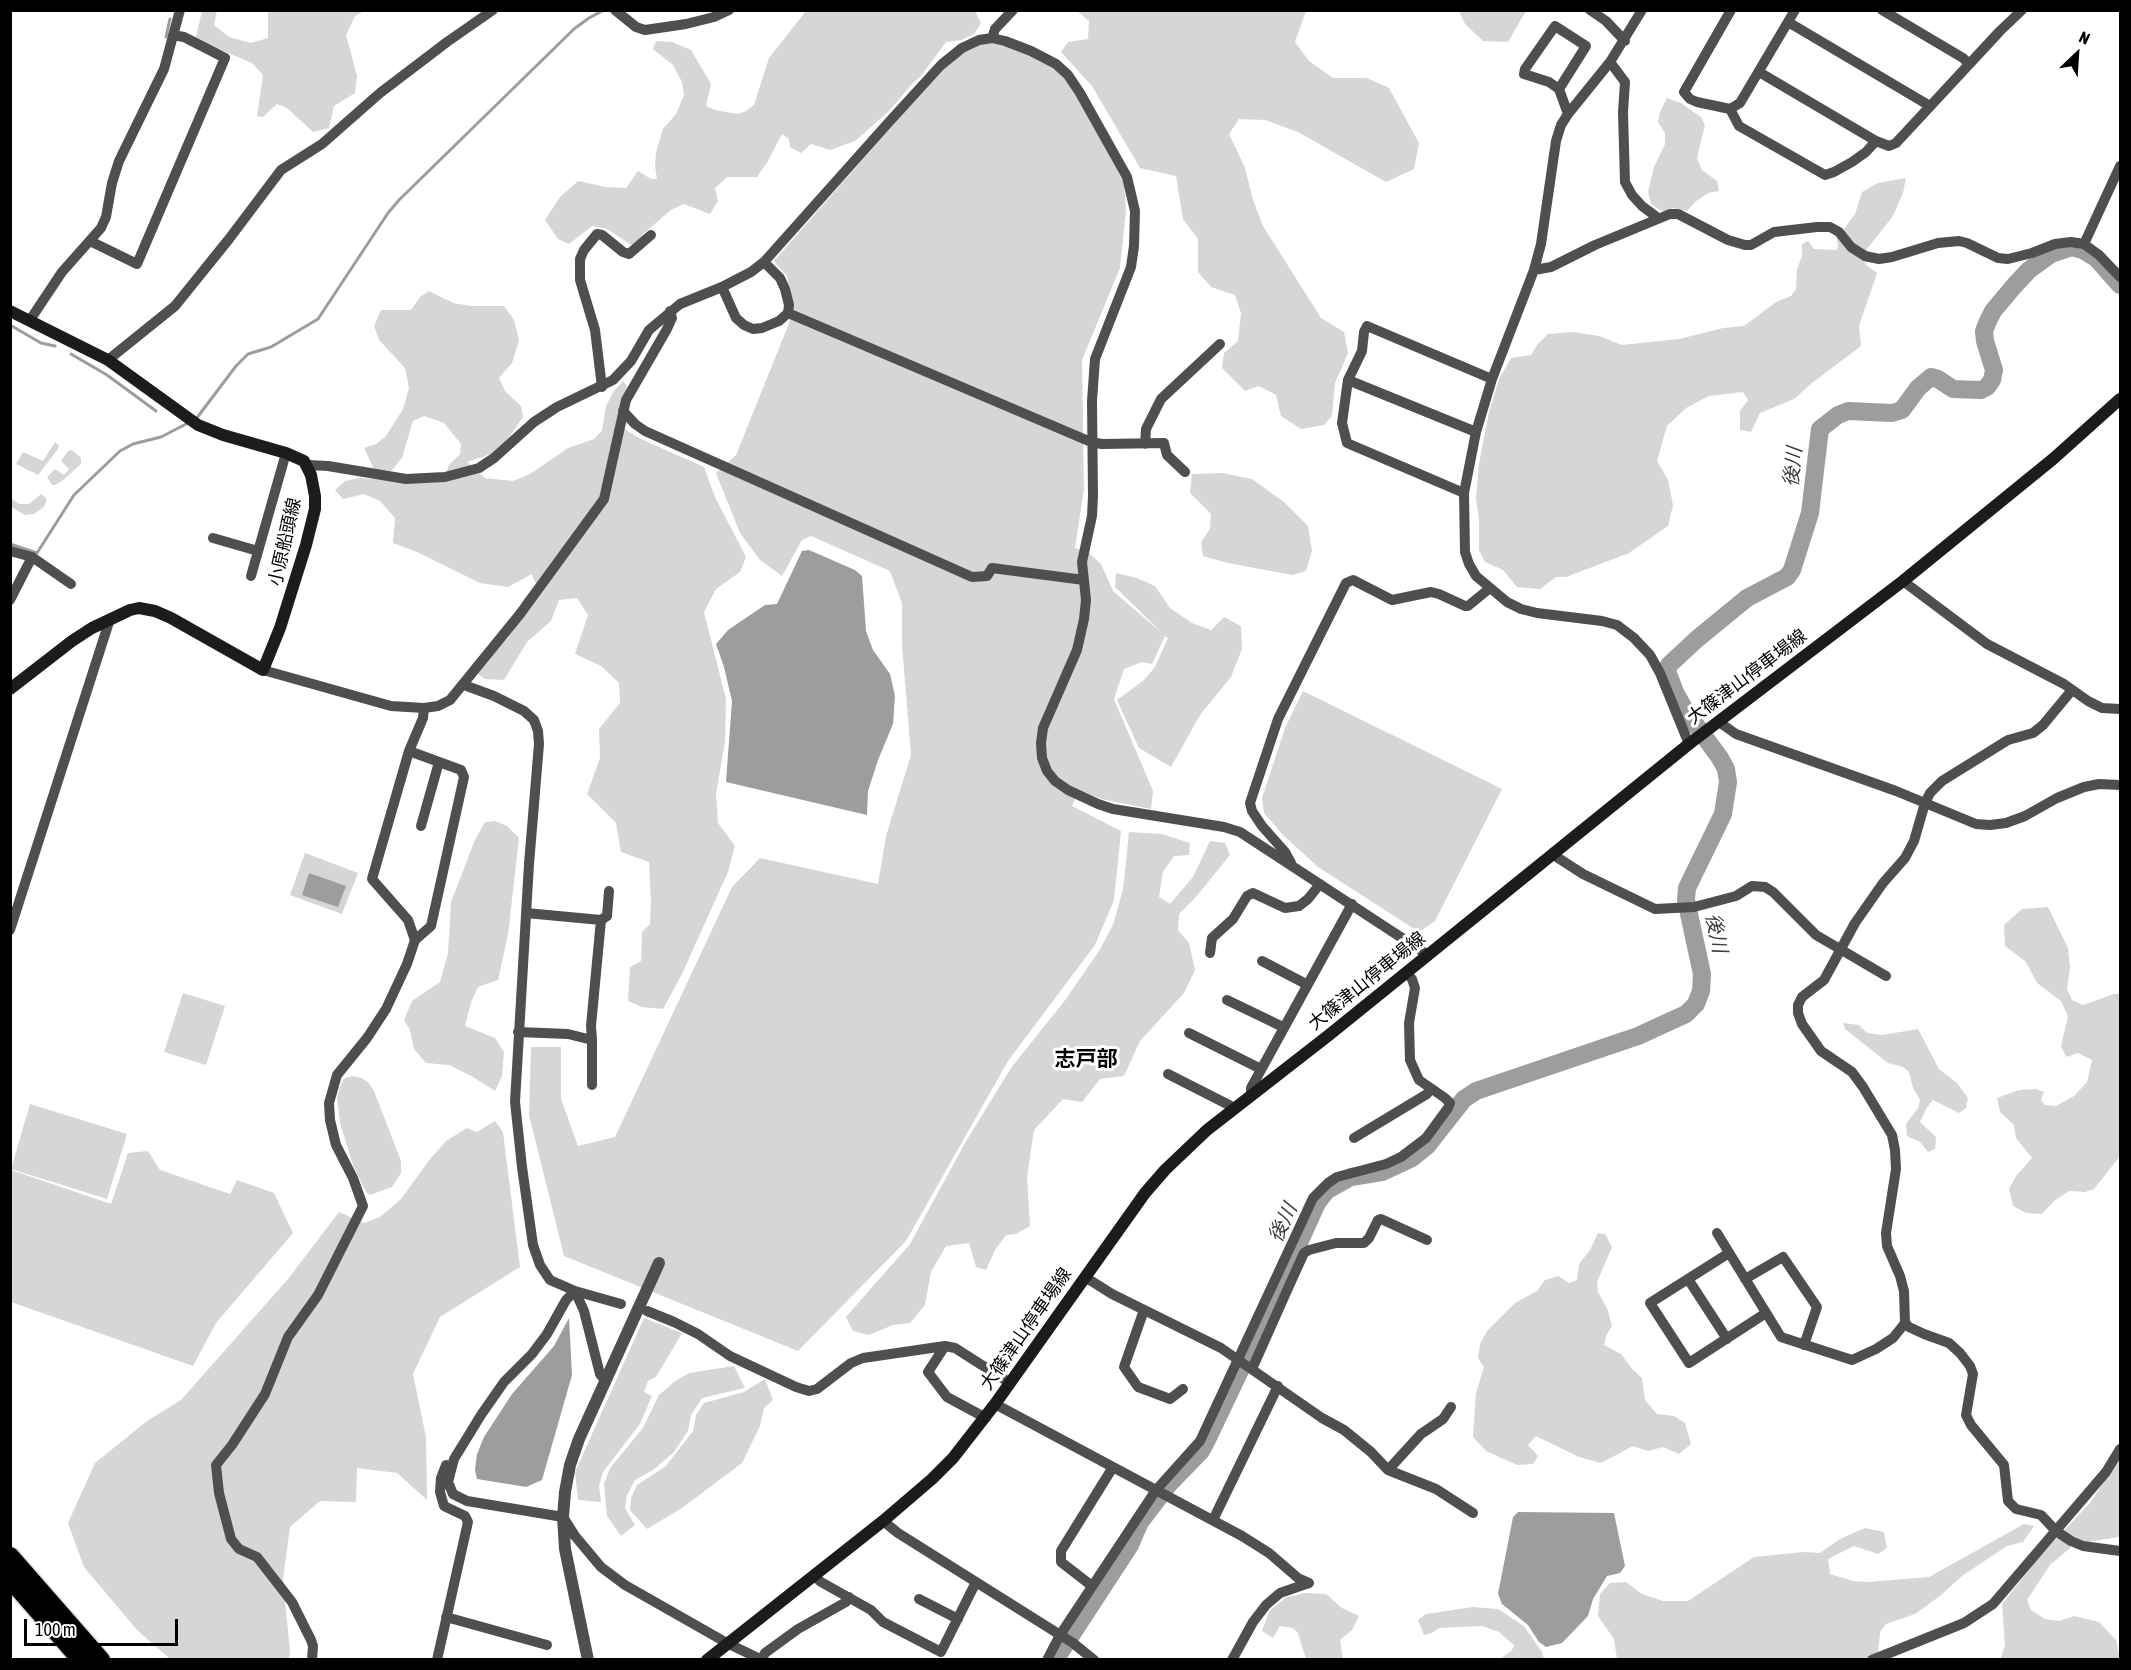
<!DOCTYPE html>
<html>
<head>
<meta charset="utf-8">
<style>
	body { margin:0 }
	#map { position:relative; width:2131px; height:1670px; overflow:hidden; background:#fff; font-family:"Asap Condensed",sans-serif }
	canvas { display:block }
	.frame { position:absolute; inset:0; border:12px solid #000; pointer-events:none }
	.north { position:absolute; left:2047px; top:24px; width:60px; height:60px; -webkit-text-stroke:4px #fff; paint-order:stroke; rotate:25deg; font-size:16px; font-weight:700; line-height:24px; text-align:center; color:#000 }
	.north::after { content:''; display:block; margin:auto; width:21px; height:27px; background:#000; clip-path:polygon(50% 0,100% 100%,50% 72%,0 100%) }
	.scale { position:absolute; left:24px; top:1619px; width:154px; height:27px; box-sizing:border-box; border:3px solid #000; border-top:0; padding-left:8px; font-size:18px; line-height:21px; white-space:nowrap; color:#000; -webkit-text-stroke:4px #fff; paint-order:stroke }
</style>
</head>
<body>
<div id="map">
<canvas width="2131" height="1670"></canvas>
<div class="frame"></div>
<div class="north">N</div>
<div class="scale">100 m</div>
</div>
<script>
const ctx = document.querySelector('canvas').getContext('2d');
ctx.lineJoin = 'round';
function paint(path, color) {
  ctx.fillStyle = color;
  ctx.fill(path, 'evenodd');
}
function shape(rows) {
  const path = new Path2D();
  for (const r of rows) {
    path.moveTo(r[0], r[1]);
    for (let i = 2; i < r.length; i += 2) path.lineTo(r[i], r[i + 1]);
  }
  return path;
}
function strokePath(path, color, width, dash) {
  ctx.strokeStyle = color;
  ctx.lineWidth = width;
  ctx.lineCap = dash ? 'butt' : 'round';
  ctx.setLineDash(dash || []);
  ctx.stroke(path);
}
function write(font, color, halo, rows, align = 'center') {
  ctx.font = font + ' "Asap Condensed","Noto Sans JP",sans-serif';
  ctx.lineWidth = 6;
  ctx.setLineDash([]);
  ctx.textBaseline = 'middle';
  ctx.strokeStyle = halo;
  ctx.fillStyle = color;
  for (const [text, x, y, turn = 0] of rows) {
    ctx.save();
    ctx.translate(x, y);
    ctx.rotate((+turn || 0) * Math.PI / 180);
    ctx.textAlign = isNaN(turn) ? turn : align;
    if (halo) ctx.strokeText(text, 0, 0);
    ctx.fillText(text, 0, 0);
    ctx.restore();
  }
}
const green = shape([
	[202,11,217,11,214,25,229,37,251,43,268,38,268,11,364,11,355,16,346,35,357,76,355,93,334,106,329,128,313,132,287,108,277,104,263,117,257,116,263,75,252,63,214,47,195,41],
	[806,11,975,11,981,23,974,34,962,40,946,42,921,76,912,84,889,111,855,141,830,150,811,144,801,153,790,147,789,139,782,134,768,161,757,177,727,177,715,188,718,201,710,214,684,204,671,210,644,233,633,246,607,229,592,226,569,244,558,239,545,220,560,197,578,181,606,187,626,188,638,171,651,179,657,179,655,166,656,152,663,129,676,114,684,95,682,82,673,65,653,49,656,41,672,42,691,50,711,84,706,106,715,110,738,114,746,111,754,105,769,58],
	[1077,11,1306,11,1295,42,1309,61,1333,78,1367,78,1389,88,1419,143,1414,169,1386,182,1298,132,1265,120,1239,119,1229,134,1245,168,1253,200,1263,226,1321,318,1344,332,1348,353,1335,383,1332,416,1324,425,1301,429,1281,416,1276,395,1259,386,1245,391,1222,368,1224,353,1238,341,1241,313,1235,295,1211,287,1198,272,1198,239,1183,219,1176,176,1140,168,1092,86,1061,52,1068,42,1088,39,1089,21],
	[1459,11,1526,11,1508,42,1483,41,1465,24],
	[989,42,1009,45,1049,63,1064,78,1075,92,1124,183,1126,210,1120,268,1082,360,1084,489,1075,548,1088,552,1101,564,1113,591,1163,634,1115,587,1116,573,1137,578,1155,586,1170,608,1192,623,1211,630,1224,617,1241,626,1242,649,1231,677,1200,715,1171,767,1139,748,1117,700,1144,680,1155,667,1168,638,1165,636,1152,664,1142,662,1124,669,1114,699,1153,791,1151,809,1101,799,1079,790,1072,806,1121,831,1114,900,1095,945,1008,1061,906,1241,798,1351,564,1256,529,1115,531,1047,561,1047,561,1099,578,1146,615,1137,732,887,760,858,878,884,886,836,911,755,902,645,902,603,890,571,811,536,802,540,782,576,760,560,740,533,716,473,736,455,788,326,793,308,787,276,774,261,939,72,974,45],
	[1667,98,1681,103,1701,117,1705,125,1697,158,1702,170,1717,181,1719,191,1708,193,1695,202,1687,211,1673,208,1663,212,1651,204,1648,192,1654,167,1665,144,1665,133,1658,122,1660,112],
	[1906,178,1903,193,1893,216,1867,249,1865,264,1877,273,1859,326,1861,346,1812,383,1794,399,1760,413,1751,432,1740,430,1740,411,1748,400,1743,392,1709,396,1686,408,1667,426,1657,461,1668,480,1673,505,1668,526,1629,553,1566,577,1556,577,1540,589,1517,587,1503,570,1485,562,1479,550,1479,520,1476,498,1479,464,1489,412,1499,379,1511,358,1531,355,1537,345,1548,334,1573,332,1599,336,1622,345,1679,339,1723,328,1744,326,1776,302,1791,296,1796,289,1797,269,1802,256,1802,244,1808,241,1814,249,1837,250,1838,245,1836,236,1844,229,1855,214,1862,192,1878,183],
	[429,291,453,303,471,306,504,306,514,320,519,340,512,363,499,378,505,391,521,406,523,417,508,439,491,454,467,462,485,478,513,481,530,474,568,448,594,439,602,431,606,406,614,391,623,381,627,386,620,416,625,429,639,438,704,467,715,497,746,557,740,572,716,589,704,612,726,699,725,742,716,794,718,823,735,846,728,872,682,974,663,1009,642,1007,628,1001,630,967,641,961,642,932,650,924,651,903,649,862,621,852,616,823,587,794,600,758,599,729,620,703,619,683,601,666,575,654,588,615,577,598,559,600,551,621,527,642,504,680,485,679,471,669,507,639,523,600,536,584,532,574,508,587,480,583,417,552,393,543,395,518,380,501,364,494,343,499,335,490,345,481,359,478,429,483,443,481,449,465,460,454,461,444,444,423,424,416,413,421,402,458,391,471,374,469,364,448,376,444,386,436,403,409,409,388,405,368,379,340,374,326,381,310,411,310,420,297],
	[55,442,59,446,58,449,38,475,16,464,23,452,43,461],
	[72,450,81,458,81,464,62,481,55,485,52,485,47,477,55,469,64,475,69,469,61,461,68,451],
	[1222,473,1252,479,1284,502,1308,526,1312,551,1306,571,1292,575,1228,563,1203,556,1201,542,1210,529,1211,514,1190,493,1192,474],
	[41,494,46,498,46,502,44,507,34,514,25,515,11,507,11,498,19,504,29,504],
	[1303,691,1502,789,1435,921,1419,932,1318,867,1282,834,1264,813,1262,798,1285,728],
	[495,821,507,826,519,838,508,935,498,980,478,987,471,1002,465,1026,495,1038,504,1052,502,1076,495,1091,473,1077,449,1065,426,1063,414,1049,410,1030,404,1020,412,1001,440,982,448,953,451,902,475,840,485,822],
	[1129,832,1162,834,1190,843,1189,855,1174,856,1163,872,1159,897,1170,904,1193,877,1210,841,1225,843,1230,855,1195,898,1179,914,1178,930,1189,943,1195,970,1184,993,1140,1041,1124,1076,1100,1079,1082,1102,1063,1099,1034,1130,1027,1177,1030,1226,1016,1234,1006,1235,995,1250,986,1270,976,1267,969,1243,946,1246,931,1272,925,1305,910,1323,893,1325,869,1335,853,1331,846,1317,910,1244,965,1143,1011,1068,1066,999,1099,951,1113,925,1123,890],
	[305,853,358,873,342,914,290,895],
	[2048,907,2068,948,2070,968,2067,989,2072,1000,2083,1005,2114,994,2120,994,2120,1156,2094,1189,2085,1192,2069,1191,2054,1201,2042,1214,2026,1213,2013,1206,2009,1189,2016,1176,2032,1158,2016,1138,2014,1125,2000,1112,1997,1098,2019,1090,2036,1089,2044,1092,2041,1100,2045,1105,2056,1106,2074,1096,2087,1082,2092,1060,2078,1053,2066,1057,2061,1046,2068,1016,2061,1001,2037,983,2026,962,2005,946,2004,925,2022,909],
	[183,993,225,1006,206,1065,164,1052],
	[1843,1023,1859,1025,1867,1033,1882,1035,1918,1029,1939,1069,1957,1083,1968,1098,1966,1108,1959,1113,1933,1100,1926,1109,1920,1122,1936,1137,1935,1149,1928,1152,1920,1142,1907,1136,1906,1124,1918,1108,1920,1100,1913,1088,1909,1072,1903,1067,1888,1063,1845,1029],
	[352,1076,361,1078,368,1082,374,1091,401,1161,401,1173,392,1187,370,1195,366,1192,353,1165,340,1123,337,1098,341,1084,345,1078],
	[30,1104,127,1134,107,1199,11,1169],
	[495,1121,503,1132,520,1267,440,1317,413,1374,426,1437,427,1500,397,1473,357,1468,356,1502,320,1501,290,1527,283,1579,290,1651,289,1659,170,1659,137,1630,84,1567,68,1523,95,1463,147,1421,181,1400,288,1279,339,1212,364,1223,380,1217,401,1199,430,1159,446,1141,467,1128,477,1132],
	[148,1151,160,1170,230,1194,237,1180,274,1193,293,1233,216,1323,193,1366,11,1302,11,1170,111,1204,128,1153],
	[1598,1233,1605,1234,1612,1247,1597,1282,1598,1292,1607,1308,1612,1326,1606,1336,1604,1345,1621,1354,1633,1370,1642,1378,1645,1400,1657,1414,1674,1416,1685,1423,1691,1444,1679,1454,1663,1447,1648,1451,1633,1446,1601,1463,1579,1457,1536,1436,1528,1445,1538,1456,1533,1464,1517,1465,1486,1451,1473,1437,1476,1393,1484,1367,1478,1358,1480,1344,1487,1331,1515,1303,1537,1291,1545,1280,1558,1276,1569,1283,1577,1280,1579,1264,1590,1250],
	[644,1318,682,1333,656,1377,648,1381,644,1392,652,1396,640,1424,603,1472,599,1486,601,1502,578,1500,575,1472],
	[734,1366,745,1388,702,1398,691,1415,688,1431,674,1452,653,1470,635,1480,627,1495,625,1508,635,1525,621,1536,607,1516,604,1484,610,1468,643,1428,659,1395,674,1382,689,1373],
	[765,1379,773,1400,764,1408,760,1426,742,1463,682,1508,647,1529,630,1510,631,1498,637,1485,666,1466,693,1431,696,1415,704,1403,744,1392],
	[2120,1457,2119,1537,2075,1544,2050,1565,2027,1600,2031,1610,2045,1619,2059,1621,2074,1616,2099,1622,2116,1640,2120,1659,2000,1660,2005,1645,2002,1604,2041,1555,2090,1503],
	[2024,1524,2034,1526,2023,1542,2007,1546,1962,1576,1940,1596,1915,1614,1886,1624,1880,1632,1878,1654,1875,1659,1617,1659,1614,1639,1598,1616,1600,1594,1610,1583,1626,1582,1642,1594,1663,1601,1688,1601,1754,1557,1804,1552,1820,1553,1840,1539,1865,1528,1884,1532,1887,1548,1878,1554,1854,1546,1828,1559,1830,1574,1853,1581,1867,1582,1929,1577],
	[1306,1593,1326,1594,1342,1608,1359,1616,1352,1630,1340,1640,1343,1659,1306,1659,1298,1633,1293,1628,1280,1626,1273,1638,1262,1631,1270,1610,1287,1597],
	[1473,1607,1498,1609,1524,1626,1542,1652,1544,1659,1500,1659,1512,1650,1514,1645,1499,1632,1482,1626,1439,1628,1432,1633,1424,1635,1418,1620,1426,1614]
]);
const water = shape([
	[809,550,855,570,862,576,866,631,873,650,890,674,895,696,893,724,878,760,868,791,867,815,726,782,732,701,724,667,716,644,728,630,765,605,777,604,802,551],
	[309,873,346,886,338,907,302,895],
	[569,1318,572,1375,542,1480,526,1487,477,1479,475,1470,477,1454,484,1437,512,1394,554,1346],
	[1518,1512,1614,1513,1625,1566,1620,1573,1607,1576,1593,1599,1588,1616,1562,1643,1546,1647,1539,1642,1528,1625,1502,1604,1498,1594,1513,1517]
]);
const stream = shape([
	[166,37,170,19],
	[10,325,41,343,55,346],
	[71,354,107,375,156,411],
	[196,419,236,366,248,354,271,347,318,319,388,213,399,200,574,29,589,18,604,10],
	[10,544,37,553,74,495,120,451,133,444,161,437,190,422]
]);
const river = shape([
	[1055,1660,1130,1545,1140,1522,1169,1484,1201,1451,1206,1442,1267,1314,1317,1203,1326,1191,1351,1177,1382,1172,1412,1158,1427,1146,1464,1099,1476,1091,1638,1036,1686,1014,1696,1004,1701,991,1702,974,1686,900,1687,888,1723,814,1728,782,1726,769,1720,758,1685,710,1675,692,1667,671,1669,665,1697,639,1747,598,1787,577,1792,570,1810,513,1820,429,1838,415,1848,411,1892,413,1902,410,1918,388,1931,377,1938,379,1953,389,1981,390,1987,387,1992,380,1994,370,1985,341,1984,331,1988,321,1993,311,2014,286,2029,270,2051,254,2072,247,2083,250,2096,258,2120,285]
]);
const minor = shape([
	[615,10,636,27,645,30,686,24,714,17,729,10],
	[1590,10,1606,21,1625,41],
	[1642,10,1610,62,1568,114,1561,125,1556,141,1541,244,1534,270,1492,379,1476,432,1464,493,1465,552,1469,564,1476,576,1507,602,1521,609,1537,613,1602,621,1617,625,1634,638,1650,655,1660,673,1689,744],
	[1731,10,1684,92,1690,99,1697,102,1730,109,1740,103,1795,10],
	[1882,10,1963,58,1969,64],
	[1788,22,1930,106],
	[992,38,995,29,1013,10],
	[1610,62,1625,82,1623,112,1625,182,1632,195,1642,206,1658,218],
	[1759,72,1876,141,1889,146,1896,143,2000,31,2022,10],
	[1559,89,1586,46,1555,26,1525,69,1524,74,1549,82,1559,89,1568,114],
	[1730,109,1739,126,1825,175,1834,172,1852,162,1866,152,1876,141],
	[90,241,137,264,225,58,184,37,173,35],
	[2084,244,2120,166],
	[764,262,780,278,785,289,789,305,788,313,1091,442,1102,444,1164,443,1167,455,1185,472],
	[1534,270,1551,267,1595,245,1670,214,1678,214,1728,240,1745,245,1751,245,1774,232,1817,227,1830,227,1839,232,1851,247,1865,256,1879,259,1892,257,1938,243,1959,241,1967,243,1998,258,2008,259,2032,253,2055,244,2071,242,2084,244,2099,255,2120,277],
	[722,287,736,318,744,325,753,329,762,328,779,321,788,313],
	[30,320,62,272,101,228,106,217,112,183,119,161,164,69,180,10],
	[108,360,175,306,229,239,281,170,322,144,380,93,447,42,493,10],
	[1348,380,1476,432],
	[602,387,595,330,580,280,580,259,584,250,597,234,602,235,623,252,629,254,651,235],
	[623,411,635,424,645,431,972,577,987,576,992,568,1084,580],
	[1145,444,1146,429,1161,399,1220,344],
	[308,465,328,466,406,479,445,477,479,468,494,458,534,422,557,407,613,380,631,361,649,330,680,304,722,287,751,272,764,262,889,122,941,65,962,48,979,40,992,38,1005,41,1031,51,1056,64,1068,75,1080,93,1127,177,1135,211,1134,246,1131,267,1095,359,1092,401,1093,496,1092,516,1082,562,1086,600,1084,619,1077,650,1043,728,1041,743,1042,758,1047,771,1055,781,1068,790,1098,804,1113,809,1224,827,1240,832,1428,955],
	[1464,493,1347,443,1342,423,1348,380,1362,351,1364,332,1367,326,1492,379],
	[213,538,258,551],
	[10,551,32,557,10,600],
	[32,557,71,584],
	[251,576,286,453],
	[1903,581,1987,644,2064,684,2088,701,2102,708,2120,709],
	[263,670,391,706,424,708,438,706,450,700,520,614,604,499,626,400,667,329,672,318,670,311],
	[464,685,494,696,524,711,534,720,538,731,539,744,529,864,515,1102,522,1167,533,1245,540,1265,550,1280,575,1291,621,1304],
	[2072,690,2043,725,2033,733,2008,740,1942,781,1930,793,1925,803,1914,841,1905,858,1883,883,1855,923,1824,980,1802,997,1798,1005,1798,1013,1802,1024,1821,1051,1852,1072,1863,1087,1892,1135,1895,1150,1896,1169,1886,1233,1887,1246,1900,1276,1904,1291,1905,1323,1909,1327,1924,1334,1949,1343,1960,1353,1970,1366,1973,1374,1966,1415,1971,1425,2004,1465,2008,1501,2016,1509,2041,1515,2056,1531,2071,1541,2083,1546,2120,1551],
	[1719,722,1736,734,1896,791,1976,824,1990,825,2006,823,2025,816,2057,798,2084,787,2099,784,2120,785],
	[409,751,461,770,464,777,431,926,415,940],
	[421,826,439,762],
	[1552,854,1583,874,1655,909,1694,907,1736,896,1752,886,1765,887,1773,892,1816,935,1886,976],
	[1291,863,1285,852,1262,826,1252,811,1250,803,1278,719,1346,583,1353,580,1392,600,1431,592,1439,594,1465,606,1468,606,1490,588],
	[526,913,601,920,591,1026,592,1040],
	[601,920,607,916,609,891],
	[10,930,110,619],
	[1210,953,1212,938,1233,919,1247,896,1253,893,1285,908,1299,906,1308,899,1320,884],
	[1262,961,1306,984],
	[1227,1000,1283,1027],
	[518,1032,568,1034,592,1040,592,1085],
	[1189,1033,1261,1069],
	[1168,1074,1229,1105,1234,1109],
	[1251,1096,1251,1088,1352,904],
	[1354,1138,1427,1094,1430,1089],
	[1717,1233,1781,1337,1852,1360,1876,1349,1893,1338,1905,1323],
	[1729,1253,1650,1303,1689,1363,1766,1313],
	[1085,1277,1112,1294,1221,1348,1322,1418,1344,1430,1371,1452,1388,1470,1436,1489,1473,1513],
	[1688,1279,1727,1339],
	[1745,1279,1783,1257,1817,1307,1804,1345],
	[575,1291,566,1300,547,1334,532,1354,504,1382,481,1415,454,1459,448,1482,453,1494,467,1501,563,1517,575,1536,601,1567,625,1585,727,1643,762,1660],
	[575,1291,584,1311,600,1374,606,1382],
	[1144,1310,1124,1367,1138,1387,1170,1399,1183,1389],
	[647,1311,674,1322,698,1334,730,1356,796,1387,809,1391,817,1389,851,1363,863,1358,945,1346,955,1348,1010,1383],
	[945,1346,928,1372,947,1397,986,1418],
	[1252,1369,1289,1286,1304,1253,1309,1250,1336,1243,1364,1243,1369,1238,1378,1220,1381,1219,1427,1240],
	[995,1404,1242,1536,1269,1553,1298,1578,1309,1583],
	[1388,1470,1421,1434,1443,1419,1451,1407],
	[1213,1520,1278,1386],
	[883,1521,898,1533,1073,1643,1094,1660],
	[814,1576,821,1582,871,1610,883,1622,941,1652,976,1582],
	[1092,1586,1061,1562,1061,1551,1113,1467],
	[919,1599,958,1619],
	[446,1617,547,1645],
	[762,1659,765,1653,798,1629,846,1602,849,1597],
	[312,1660,313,1646,311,1640,292,1602,257,1557,239,1549,231,1539,219,1493,216,1465,232,1445,265,1394,288,1337,318,1295,363,1206,353,1178,336,1145,330,1120,329,1103,337,1075,367,1038,386,1009,407,964,415,940,408,920,372,879,409,751,423,718,424,708],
	[437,1660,468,1522,465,1516,444,1506,440,1492,441,1478,446,1465],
	[1047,1660,1060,1635,1156,1490,1200,1441,1313,1198,1328,1183,1337,1177,1386,1164,1401,1157,1426,1138,1448,1108,1450,1103,1445,1098,1419,1080,1410,1060,1409,1023,1415,988,1412,979,1406,972],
	[1232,1660,1253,1622,1266,1605,1280,1593,1309,1583],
	[1872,1660,1964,1623,1993,1604,2106,1472,2120,1449]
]);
const tertiary = shape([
	[588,1660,565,1549,563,1517,565,1492,570,1465,579,1439,659,1263]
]);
const secondary = shape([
	[10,311,108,360,198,425,223,435,286,453,304,461,311,475,315,496,315,509,306,545,280,628,263,670,171,618,155,611,139,608,130,610,92,628,72,641,10,689],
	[707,1660,883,1521,932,1479,953,1458,995,1404,1145,1193,1165,1170,1207,1130,1329,1035,1689,744,1903,581,2053,459,2120,399]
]);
const motorway = shape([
	[10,1556,101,1660],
	[10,1579,81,1660]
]);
const streetNames = [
	["小原船頭線",285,542,-77],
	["大篠津山停車場線",1747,677,-37],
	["大篠津山停車場線",1367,981,-39],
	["大篠津山停車場線",1026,1329,-55]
];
const waterNames = [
	["後川",1793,467,-84],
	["後川",1716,933,78],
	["後川",1283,1223,-65]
];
const quarterNames = [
	["志戸部",1086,1059]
];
paint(green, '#d6d6d6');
paint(water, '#9d9d9d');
strokePath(stream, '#9d9d9d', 3);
strokePath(river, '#9d9d9d', 18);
strokePath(motorway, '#dbdbdb', 21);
strokePath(minor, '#4f4f4f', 10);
strokePath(tertiary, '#4f4f4f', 12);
strokePath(secondary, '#1c1c1c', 12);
strokePath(motorway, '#000', 18);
write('18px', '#000', '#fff', streetNames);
write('italic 20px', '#3e3e3e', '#fff', waterNames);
write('bold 21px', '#000', '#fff', quarterNames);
</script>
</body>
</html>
